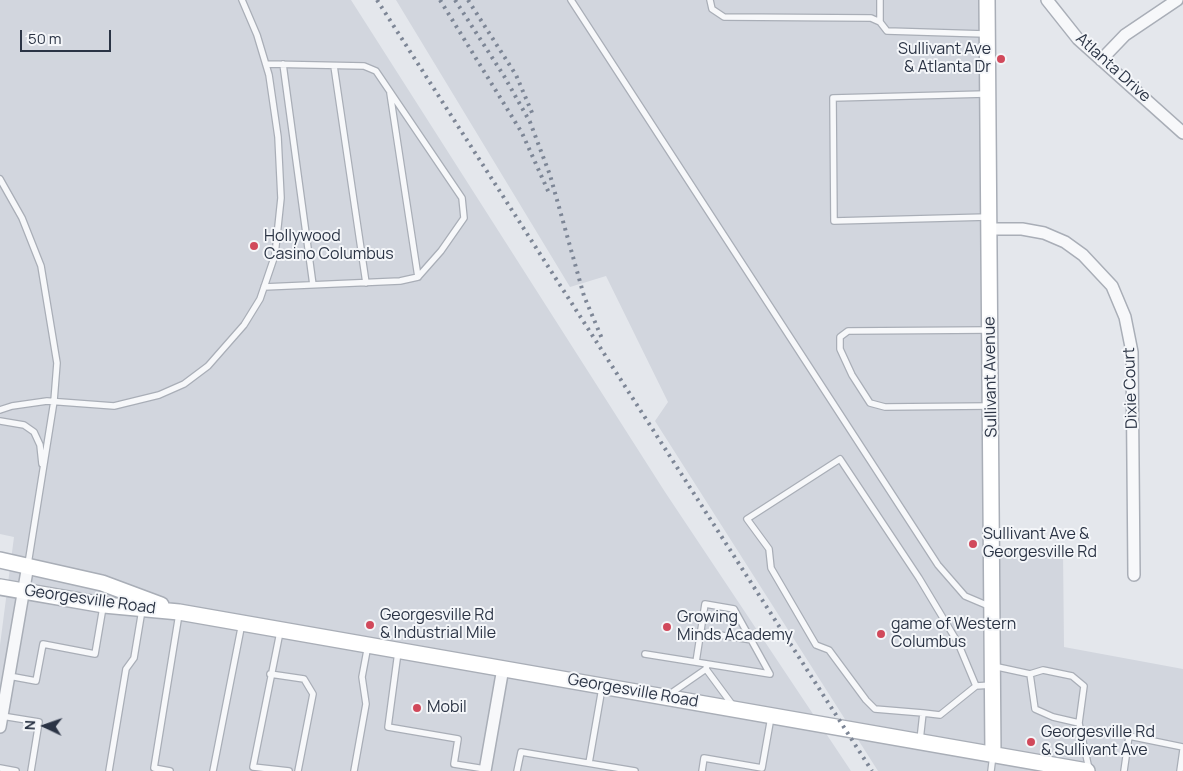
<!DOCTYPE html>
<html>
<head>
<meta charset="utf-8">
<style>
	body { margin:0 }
	#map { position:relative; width:1183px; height:771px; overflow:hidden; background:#e4e7ec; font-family:Manrope,sans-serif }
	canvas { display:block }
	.north { position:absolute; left:20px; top:701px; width:50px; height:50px; -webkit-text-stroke:4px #f4f6f9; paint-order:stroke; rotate:273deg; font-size:14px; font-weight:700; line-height:20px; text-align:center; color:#2b3445 }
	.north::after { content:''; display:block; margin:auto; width:18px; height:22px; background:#2b3445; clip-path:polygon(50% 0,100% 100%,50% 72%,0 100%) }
	.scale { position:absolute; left:20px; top:30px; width:91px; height:22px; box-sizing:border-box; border:2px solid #2b3445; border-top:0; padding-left:6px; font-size:15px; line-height:18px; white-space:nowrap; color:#2b3445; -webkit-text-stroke:4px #f4f6f9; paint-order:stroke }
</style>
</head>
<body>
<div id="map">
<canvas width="1183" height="771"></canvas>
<div class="north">N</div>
<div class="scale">50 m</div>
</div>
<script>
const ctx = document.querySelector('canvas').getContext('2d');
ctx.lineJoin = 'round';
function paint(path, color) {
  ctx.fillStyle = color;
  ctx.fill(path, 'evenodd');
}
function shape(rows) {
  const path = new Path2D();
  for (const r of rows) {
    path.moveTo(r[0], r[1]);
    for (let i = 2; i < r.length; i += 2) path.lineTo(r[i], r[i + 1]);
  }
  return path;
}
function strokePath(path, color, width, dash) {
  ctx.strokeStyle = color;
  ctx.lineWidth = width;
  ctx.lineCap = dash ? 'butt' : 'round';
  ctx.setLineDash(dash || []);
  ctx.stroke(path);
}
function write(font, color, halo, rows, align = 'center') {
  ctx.font = font + ' Manrope,sans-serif';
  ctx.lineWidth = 4;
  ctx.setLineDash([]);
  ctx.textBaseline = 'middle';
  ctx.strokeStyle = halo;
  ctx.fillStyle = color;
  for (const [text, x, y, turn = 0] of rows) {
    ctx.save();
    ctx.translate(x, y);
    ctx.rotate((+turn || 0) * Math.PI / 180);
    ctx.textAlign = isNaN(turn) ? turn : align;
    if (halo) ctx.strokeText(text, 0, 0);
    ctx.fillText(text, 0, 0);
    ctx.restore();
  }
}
const built = shape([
	[0,0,351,0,665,492,851,771,0,771,0,645,14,537,0,534],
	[396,0,983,0,989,551,1063,551,1064,647,1183,669,1183,771,878,771,655,421,668,402,606,276,570,287]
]);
const service = shape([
	[571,0,938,565,965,596,991,607],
	[710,0,712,9,724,17,871,18,880,22,887,31,985,34],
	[880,0,880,22],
	[283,64,313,285],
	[334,66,366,283],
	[390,93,418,277],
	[986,94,833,98,834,221,988,217],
	[0,179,22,218,41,266,57,363,54,401,28,564],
	[264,287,400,281,418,277,441,251,464,218,462,198,376,71,364,66,266,64],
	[989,406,885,407,870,403,852,375,840,349,840,337,848,331,989,330],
	[0,410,12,406,47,401,114,406,159,395,184,384,208,366,244,325,260,299,275,255,281,198,278,137,269,75,257,35,242,0],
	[0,421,24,425,34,432,40,445,42,464],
	[280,632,253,767,289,771],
	[700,632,752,640],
	[398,652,388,727,458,739,454,764,485,769],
	[645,654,770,674,734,609,705,604,696,662],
	[707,664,706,669,734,707],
	[993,666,1030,674],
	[270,674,304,679,313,694,298,771],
	[9,676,36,681,43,644,95,654,103,607],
	[667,696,706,669],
	[923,713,940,715,976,686],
	[2,716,39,722,31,771],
	[1079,723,1053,717,1035,709,1030,674,1043,670,1072,676,1084,686,1079,723,1089,769],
	[920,740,923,713,875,709,866,700,829,650,816,645,771,568,769,549,747,519,840,459,919,578,958,643,976,686,992,685],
	[589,763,602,688],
	[0,768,16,771],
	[109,771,126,669,134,658,142,610],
	[170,771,154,768,179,614],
	[213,771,242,623],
	[354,771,366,704,362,677,368,645],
	[517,771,521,752,635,771],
	[702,771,704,758,762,768,771,717],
	[991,771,993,755],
	[1124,771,1129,736,1183,747],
	[1180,771,1183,750]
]);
const minor = shape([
	[1047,0,1078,39,1183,133],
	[1101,60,1125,35,1177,0],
	[989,229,1022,229,1044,233,1065,242,1083,255,1112,286,1125,317,1132,352,1134,575],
	[0,727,28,565],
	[485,771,503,668]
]);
const secondary = shape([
	[987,0,993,755],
	[0,560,102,583,161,605],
	[0,587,104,605,179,612,1087,771]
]);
const rail = shape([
	[377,0,872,771],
	[440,0,522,133,549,193],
	[455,0,504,76,530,122,550,175,584,296,603,341],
	[468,0,516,75,533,115]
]);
const markers = [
	[1001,59,5,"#d1495b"],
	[254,246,5,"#d1495b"],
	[973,544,5,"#d1495b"],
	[370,625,5,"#d1495b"],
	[667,627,5,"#d1495b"],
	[881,634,5,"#d1495b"],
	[417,708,5,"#d1495b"],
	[1031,742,5,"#d1495b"]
];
const poiNames = [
	["Sullivant Ave",991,50,"right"],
	["& Atlanta Dr",991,68,"right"],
	["Hollywood",264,237],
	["Casino Columbus",264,255],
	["Sullivant Ave &",983,535],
	["Georgesville Rd",983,553],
	["Georgesville Rd",380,616],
	["& Industrial Mile",380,634],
	["Growing",677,618],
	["Minds Academy",677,636],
	["game of Western",891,625],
	["Columbus",891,643],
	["Mobil",427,708],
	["Georgesville Rd",1041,733],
	["& Sullivant Ave",1041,751]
];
const streetNames = [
	["Atlanta Drive",1113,68,42],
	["Sullivant Avenue",991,377,-91],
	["Dixie Court",1131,388,-92],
	["Georgesville Road",90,600,8],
	["Georgesville Road",633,691,10]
];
paint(built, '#d2d6de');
strokePath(service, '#a9aeb7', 8);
strokePath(minor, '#a9aeb7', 14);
strokePath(secondary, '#a9aeb7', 18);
strokePath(service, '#f7f8fa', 5.5);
strokePath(minor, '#f7f8fa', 11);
strokePath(secondary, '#fff', 15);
strokePath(rail, '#7d8696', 4, [2.5, 5]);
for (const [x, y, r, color] of markers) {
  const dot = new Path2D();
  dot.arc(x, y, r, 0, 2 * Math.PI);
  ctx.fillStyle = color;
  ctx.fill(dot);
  strokePath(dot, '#f4f6f9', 2);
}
write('16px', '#2b3445', '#f4f6f9', poiNames, 'left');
write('16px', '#2b3445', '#f4f6f9', streetNames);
</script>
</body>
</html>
